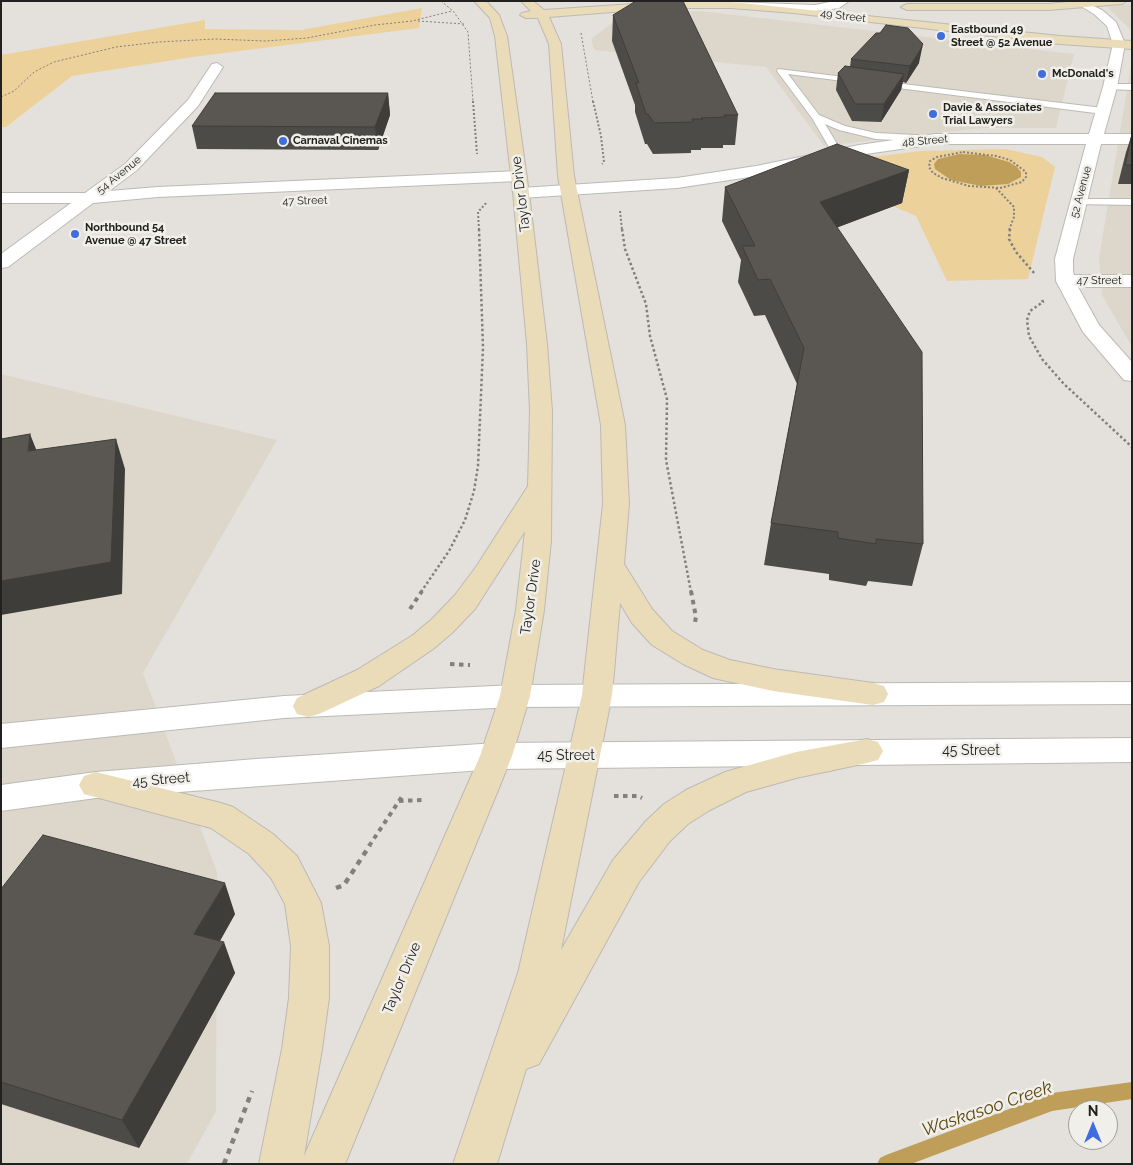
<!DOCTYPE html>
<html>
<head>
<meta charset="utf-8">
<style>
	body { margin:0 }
	#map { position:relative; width:1133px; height:1165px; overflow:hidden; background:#e4e1dc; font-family:Raleway,sans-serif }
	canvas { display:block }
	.frame { position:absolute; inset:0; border:2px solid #22211f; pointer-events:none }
	.north { position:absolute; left:1068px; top:1100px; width:50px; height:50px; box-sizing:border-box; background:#f1efe9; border:1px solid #9e9d98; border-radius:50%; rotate:0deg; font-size:14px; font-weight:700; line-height:20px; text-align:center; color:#22211f }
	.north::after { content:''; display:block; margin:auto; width:18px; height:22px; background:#406dde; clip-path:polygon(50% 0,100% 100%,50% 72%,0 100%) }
</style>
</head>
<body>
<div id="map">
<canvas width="1133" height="1165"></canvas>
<div class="frame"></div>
<div class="north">N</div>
</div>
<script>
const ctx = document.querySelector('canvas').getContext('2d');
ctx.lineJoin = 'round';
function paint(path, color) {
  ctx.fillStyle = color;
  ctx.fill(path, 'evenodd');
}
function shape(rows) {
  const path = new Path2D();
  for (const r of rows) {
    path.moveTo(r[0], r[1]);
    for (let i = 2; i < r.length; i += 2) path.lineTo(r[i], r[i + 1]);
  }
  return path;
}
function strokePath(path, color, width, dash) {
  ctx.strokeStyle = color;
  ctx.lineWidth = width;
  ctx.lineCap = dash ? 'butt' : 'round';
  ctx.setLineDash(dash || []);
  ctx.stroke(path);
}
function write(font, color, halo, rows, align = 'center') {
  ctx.font = font + ' Raleway,sans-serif';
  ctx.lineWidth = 5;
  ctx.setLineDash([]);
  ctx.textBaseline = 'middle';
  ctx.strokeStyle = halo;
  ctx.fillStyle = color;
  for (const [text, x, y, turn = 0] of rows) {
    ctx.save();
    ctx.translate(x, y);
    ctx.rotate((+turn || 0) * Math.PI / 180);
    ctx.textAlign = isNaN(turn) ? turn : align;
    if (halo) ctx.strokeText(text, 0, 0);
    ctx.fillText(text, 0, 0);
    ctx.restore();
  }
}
const built = shape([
	[1132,3,1132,31,1107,7],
	[700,11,1074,54,1056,128,982,128,824,146,766,67,594,50,591,39,621,16],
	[1132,59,1132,347,1102,295,1099,258],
	[1,374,277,440,143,673,217,872,216,1111,187,1164,1,1164]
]);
const green = shape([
	[422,8,419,28,193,57,72,76,6,127,1,127,1,55,205,20,205,29,301,30],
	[1005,149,1042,157,1055,167,1028,279,947,281,916,216,838,183,809,168,880,156,921,151]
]);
const water = shape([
	[959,154,985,155,1009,162,1017,167,1021,172,1021,177,1008,184,981,186,951,180,935,169,934,164,938,159]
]);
const stream = shape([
	[1132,1082,1132,1099,1052,1111,911,1164,877,1164,880,1158,886,1155,1052,1093,1132,1082]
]);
const pathFar4 = shape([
	[441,1,453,11,468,32,473,102],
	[418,21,464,24],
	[581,33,593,102],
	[1,97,14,91,34,72,54,62,116,47,159,42,215,39,265,41,307,38,375,25,412,21,452,11]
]);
const pathFar3 = shape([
	[473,101,477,154],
	[593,101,601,136,604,162,602,164],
	[963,152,996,156,1010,160,1026,172,1026,177,1022,182,1000,188,969,186,942,178,933,173,929,167,930,161,937,157,963,152],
	[996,188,1014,207,1014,217,1009,230],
	[620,211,622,230],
	[479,230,478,212,487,202]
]);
const pathFar2 = shape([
	[622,229,625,249,646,304,650,336,667,399,666,460,691,592],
	[1010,229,1009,239,1016,252,1035,274],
	[1042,300,1043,302,1030,311,1027,320,1029,336,1042,359,1064,384,1132,447],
	[421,592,449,551,465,520,474,491,478,466,483,347,479,229]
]);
const pathFar1 = shape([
	[691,591,696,617,695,622],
	[410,609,422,591],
	[450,664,470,665],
	[614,796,638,796,642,798],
	[399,801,422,800],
	[369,846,403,795]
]);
const path = shape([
	[336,888,344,885,370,845],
	[224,1164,252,1091]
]);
const service = shape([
	[778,69,1103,108,1108,111,1103,114,788,74,819,115,845,126,876,133,935,136,940,139,935,142,876,139,839,130,825,124,843,154,838,157,833,154,812,118,777,71,778,69],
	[1110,84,1132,84,1132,90,1107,89,1106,87,1110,84],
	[1079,199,1132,199,1132,205,1075,204,1074,202,1075,200,1079,199]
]);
const minor = shape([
	[217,63,223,67,198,106,137,170,109,191,158,187,519,171,525,173,527,176,525,179,519,181,158,197,93,203,8,267,1,268,1,254,71,203,1,203,1,193,85,193,125,164,188,100,212,64,217,63]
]);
const tertiary = shape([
	[835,1,849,1,839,8,815,11,732,8,726,5,732,2,815,5,835,1],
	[1085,2,1102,10,1116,22,1125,44,1117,87,1104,134,1132,134,1132,144,1101,144,1073,259,1073,271,1074,275,1132,275,1132,287,1078,287,1099,325,1132,362,1132,381,1124,380,1083,332,1056,281,1055,259,1086,144,935,144,859,155,756,176,677,188,521,198,515,197,513,193,515,189,521,188,677,178,756,166,859,145,935,134,1089,134,1103,87,1113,44,1107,26,1094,14,1079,5,1085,2],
	[1132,682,1132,704,515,707,284,718,1,748,1,724,284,696,515,685,1132,682],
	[1132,738,1132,762,496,769,96,798,1,811,1,785,96,772,256,759,496,743,1132,738]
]);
const secondary = shape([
	[474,1,486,1,499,15,507,36,529,193,547,344,552,411,551,541,544,610,530,696,512,756,345,1164,259,1164,282,1049,289,998,291,946,285,904,271,878,249,854,211,828,84,794,79,785,84,776,96,772,221,803,233,807,273,834,297,856,321,903,329,946,329,998,322,1049,304,1156,480,756,500,696,516,610,525,531,475,609,452,633,433,649,379,686,319,714,308,717,297,714,293,706,297,698,357,670,413,635,432,619,455,595,476,567,528,486,530,411,527,344,513,193,495,36,490,18,474,1],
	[521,1,533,1,544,10,663,2,732,2,1060,36,1132,41,1132,49,1060,44,793,13,732,8,663,8,549,17,561,44,574,176,625,425,629,504,624,564,652,609,672,631,703,650,730,660,773,669,873,683,884,686,888,694,884,702,873,705,773,691,713,678,683,664,652,645,632,623,620,603,612,695,561,950,613,860,646,821,664,804,686,790,725,772,796,752,867,739,878,742,883,751,878,760,867,763,796,778,746,792,710,810,688,824,670,841,639,882,539,1064,526,1069,497,1164,453,1164,518,973,568,756,582,695,603,504,601,425,558,176,549,44,538,18,526,18,520,15,522,13,531,11,521,1],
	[1077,1,1127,1,1122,4,1048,10,907,10,901,7,907,4,1048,4,1077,1]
]);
const wall = shape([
	[613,15,738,115,735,145,723,145,723,148,701,148,701,150,691,150,691,153,653,154,647,144,645,144,635,112,635,105,612,41],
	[851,59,919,63,906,83,903,82,901,90,881,122,852,121,836,90,838,73,850,67],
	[388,93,390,115,378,150,197,149,192,126],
	[1132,134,1132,184,1118,184,1126,152],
	[909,170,902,203,837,227,923,544,912,586,868,581,866,586,829,580,829,574,764,565,771,523,797,384,765,315,754,316,738,282,741,260,722,221,725,187],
	[1,889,235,914,220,941,235,973,139,1148,1,1104]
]);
const shadedWall = shape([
	[923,44,919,63,906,83,910,66],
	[904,74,901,90,881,122,884,104],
	[388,93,390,115,378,150,375,127],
	[909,170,902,203,815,236,820,202],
	[30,434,42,464,28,451],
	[116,439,125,469,122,594,1,615,1,581],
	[225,883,235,914,206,965,194,934],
	[224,942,235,973,139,1148,122,1120]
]);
const building = shape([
	[636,1,683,1,738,115,724,115,725,117,701,118,703,119,692,119,693,122,654,123,648,114,646,114,636,83,639,83,613,15,636,1],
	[886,25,908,28,923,44,921,47,922,47,910,66,851,59,876,33,880,33,886,25],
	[845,66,904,74,884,104,855,104,838,73,845,66],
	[215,93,388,93,375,127,192,126,215,93],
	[1132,134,1132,165,1125,165,1132,134],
	[837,144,909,170,820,202,922,352,923,544,876,539,876,544,838,538,838,532,771,523,804,348,770,279,758,280,742,246,755,246,725,187,837,144],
	[30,434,28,451,116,439,111,562,1,581,1,439,30,434],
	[43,835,225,883,194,934,224,942,122,1120,1,1082,1,889,43,835]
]);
const markers = [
	[941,36,5,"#406dde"],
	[1042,74,5,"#406dde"],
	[933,114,5,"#406dde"],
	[283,141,5,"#406dde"],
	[75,234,5,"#406dde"]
];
const farStreetnames = [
	["49 Street",843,16,7],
	["48 Street",925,141,-5],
	["54 Avenue",119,175,-39],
	["52 Avenue",1081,192,-75],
	["47 Street",305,201,-2],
	["47 Street",1099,281]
];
const farPoinames = [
	["Eastbound 49",951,30],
	["Street @ 52 Avenue",951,43],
	["McDonald's",1052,74],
	["Davie & Associates",943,108],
	["Trial Lawyers",943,121],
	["Carnaval Cinemas",293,141],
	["Northbound 54",85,228],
	["Avenue @ 47 Street",85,241]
];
const streetNames = [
	["Taylor Drive",521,194,-97],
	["Taylor Drive",531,597,-82],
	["45 Street",971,751],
	["45 Street",566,756],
	["45 Street",161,780,-5],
	["Taylor Drive",402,978,-67]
];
const nearWaternames = [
	["Waskasoo Creek",987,1109,-19]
];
paint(built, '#ddd7cb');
paint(green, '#ecd19b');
paint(water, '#be9e59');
paint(stream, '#be9e59');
strokePath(service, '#bcbab5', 2);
strokePath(minor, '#bcbab5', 2);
strokePath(tertiary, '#bcbab5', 2);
strokePath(secondary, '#bcbab5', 2);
strokePath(pathFar4, '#82807d', 1, [2, 2]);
strokePath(pathFar3, '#82807d', 2, [2, 2]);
strokePath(pathFar2, '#82807d', 2.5, [2.5, 2.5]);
strokePath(pathFar1, '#82807d', 4, [4.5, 4.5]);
strokePath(path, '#82807d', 4.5, [5.5, 5.5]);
paint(service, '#fff');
paint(minor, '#fff');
paint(tertiary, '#fff');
paint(secondary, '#eadcb9');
paint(wall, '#4d4b47');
paint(shadedWall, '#3f3d3a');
paint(building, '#5a5753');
strokePath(building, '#3f3d3a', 1);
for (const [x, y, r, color] of markers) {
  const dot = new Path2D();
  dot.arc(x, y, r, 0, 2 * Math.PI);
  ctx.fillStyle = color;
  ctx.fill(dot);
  strokePath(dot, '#f1efe9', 2);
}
write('11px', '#22211f', '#f1efe9', farStreetnames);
write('bold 11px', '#22211f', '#f1efe9', farPoinames, 'left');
write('14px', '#22211f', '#f1efe9', streetNames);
write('italic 18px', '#5d4710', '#f1efe9', nearWaternames);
</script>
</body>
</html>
